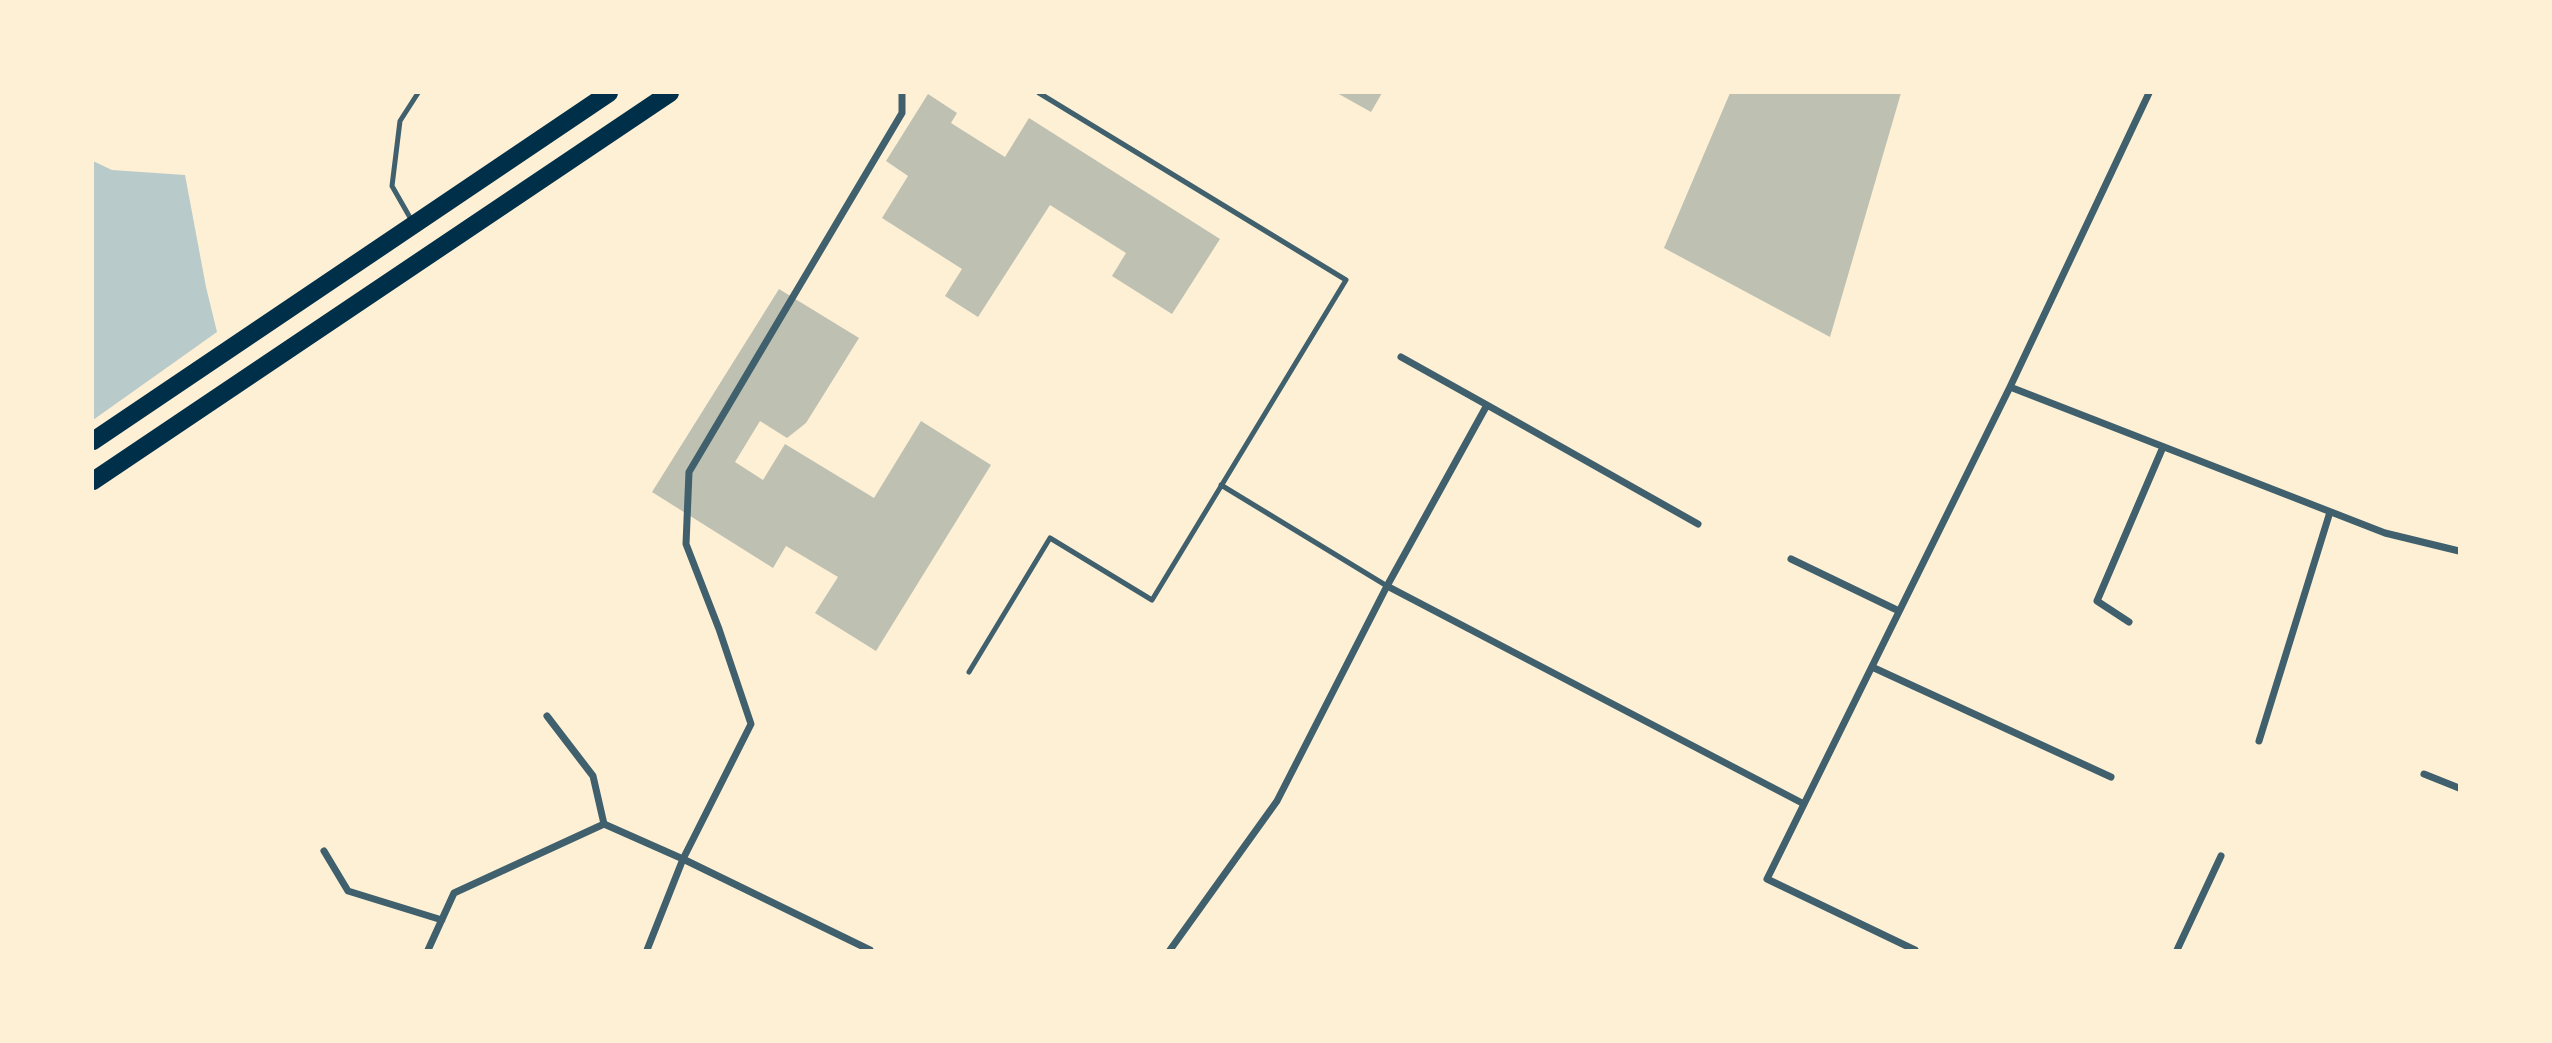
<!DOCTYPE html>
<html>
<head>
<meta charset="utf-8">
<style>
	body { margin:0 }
	#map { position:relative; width:2552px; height:1043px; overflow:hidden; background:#fdf0d5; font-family:"Archivo Narrow",sans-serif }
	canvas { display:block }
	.frame { position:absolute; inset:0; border:94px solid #fdf0d5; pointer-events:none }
</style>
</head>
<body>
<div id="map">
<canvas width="2552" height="1043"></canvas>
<div class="frame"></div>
</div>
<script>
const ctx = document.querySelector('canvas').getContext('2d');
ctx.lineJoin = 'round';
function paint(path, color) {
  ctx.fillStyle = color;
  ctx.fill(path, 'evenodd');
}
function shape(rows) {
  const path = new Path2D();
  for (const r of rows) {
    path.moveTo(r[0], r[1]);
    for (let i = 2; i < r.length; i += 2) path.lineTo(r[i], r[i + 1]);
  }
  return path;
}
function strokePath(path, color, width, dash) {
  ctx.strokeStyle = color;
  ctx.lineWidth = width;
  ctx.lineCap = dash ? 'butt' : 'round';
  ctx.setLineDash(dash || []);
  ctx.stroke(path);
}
const green = shape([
	[93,161,112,170,185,175,206,287,217,332,93,420]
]);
const building = shape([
	[1337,93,1382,93,1371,112],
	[1730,93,1901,93,1830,337,1664,248],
	[928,94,957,113,951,123,1005,157,1029,118,1220,239,1172,314,1112,276,1126,253,1050,205,978,317,945,296,962,269,882,218,908,176,886,161],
	[779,289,859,338,806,423,787,438,760,421,735,462,763,480,785,444,874,498,921,421,991,465,876,651,815,613,838,577,786,546,773,568,652,492]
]);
const service = shape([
	[412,221,392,186,400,121,418,93],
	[1221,485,1387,586],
	[969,672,1050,538,1152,600,1346,280,1039,93]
]);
const minor = shape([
	[2010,387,2385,533,2459,551],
	[1487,405,1698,524],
	[1791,559,1899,611],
	[1387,586,1804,804],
	[2129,622,2097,601,2163,447],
	[1872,667,2111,777],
	[547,716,593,776,604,824],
	[2259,741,2330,512],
	[2424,774,2459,788],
	[324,851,348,891,442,920],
	[428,950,454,893,604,824,683,859,870,950],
	[647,950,683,859,751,724,719,629,686,544,689,472,902,113,902,93],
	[1170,950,1277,801,1387,586,1487,405,1401,357],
	[1915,950,1767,879,2010,387,2149,93],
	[2177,950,2221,856]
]);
const primary = shape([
	[93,441,609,93],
	[93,481,670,93]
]);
paint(green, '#b9caca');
paint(building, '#bec0b2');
strokePath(service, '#3f606c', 5);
strokePath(minor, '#3f606c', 7);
strokePath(primary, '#003049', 18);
</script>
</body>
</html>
